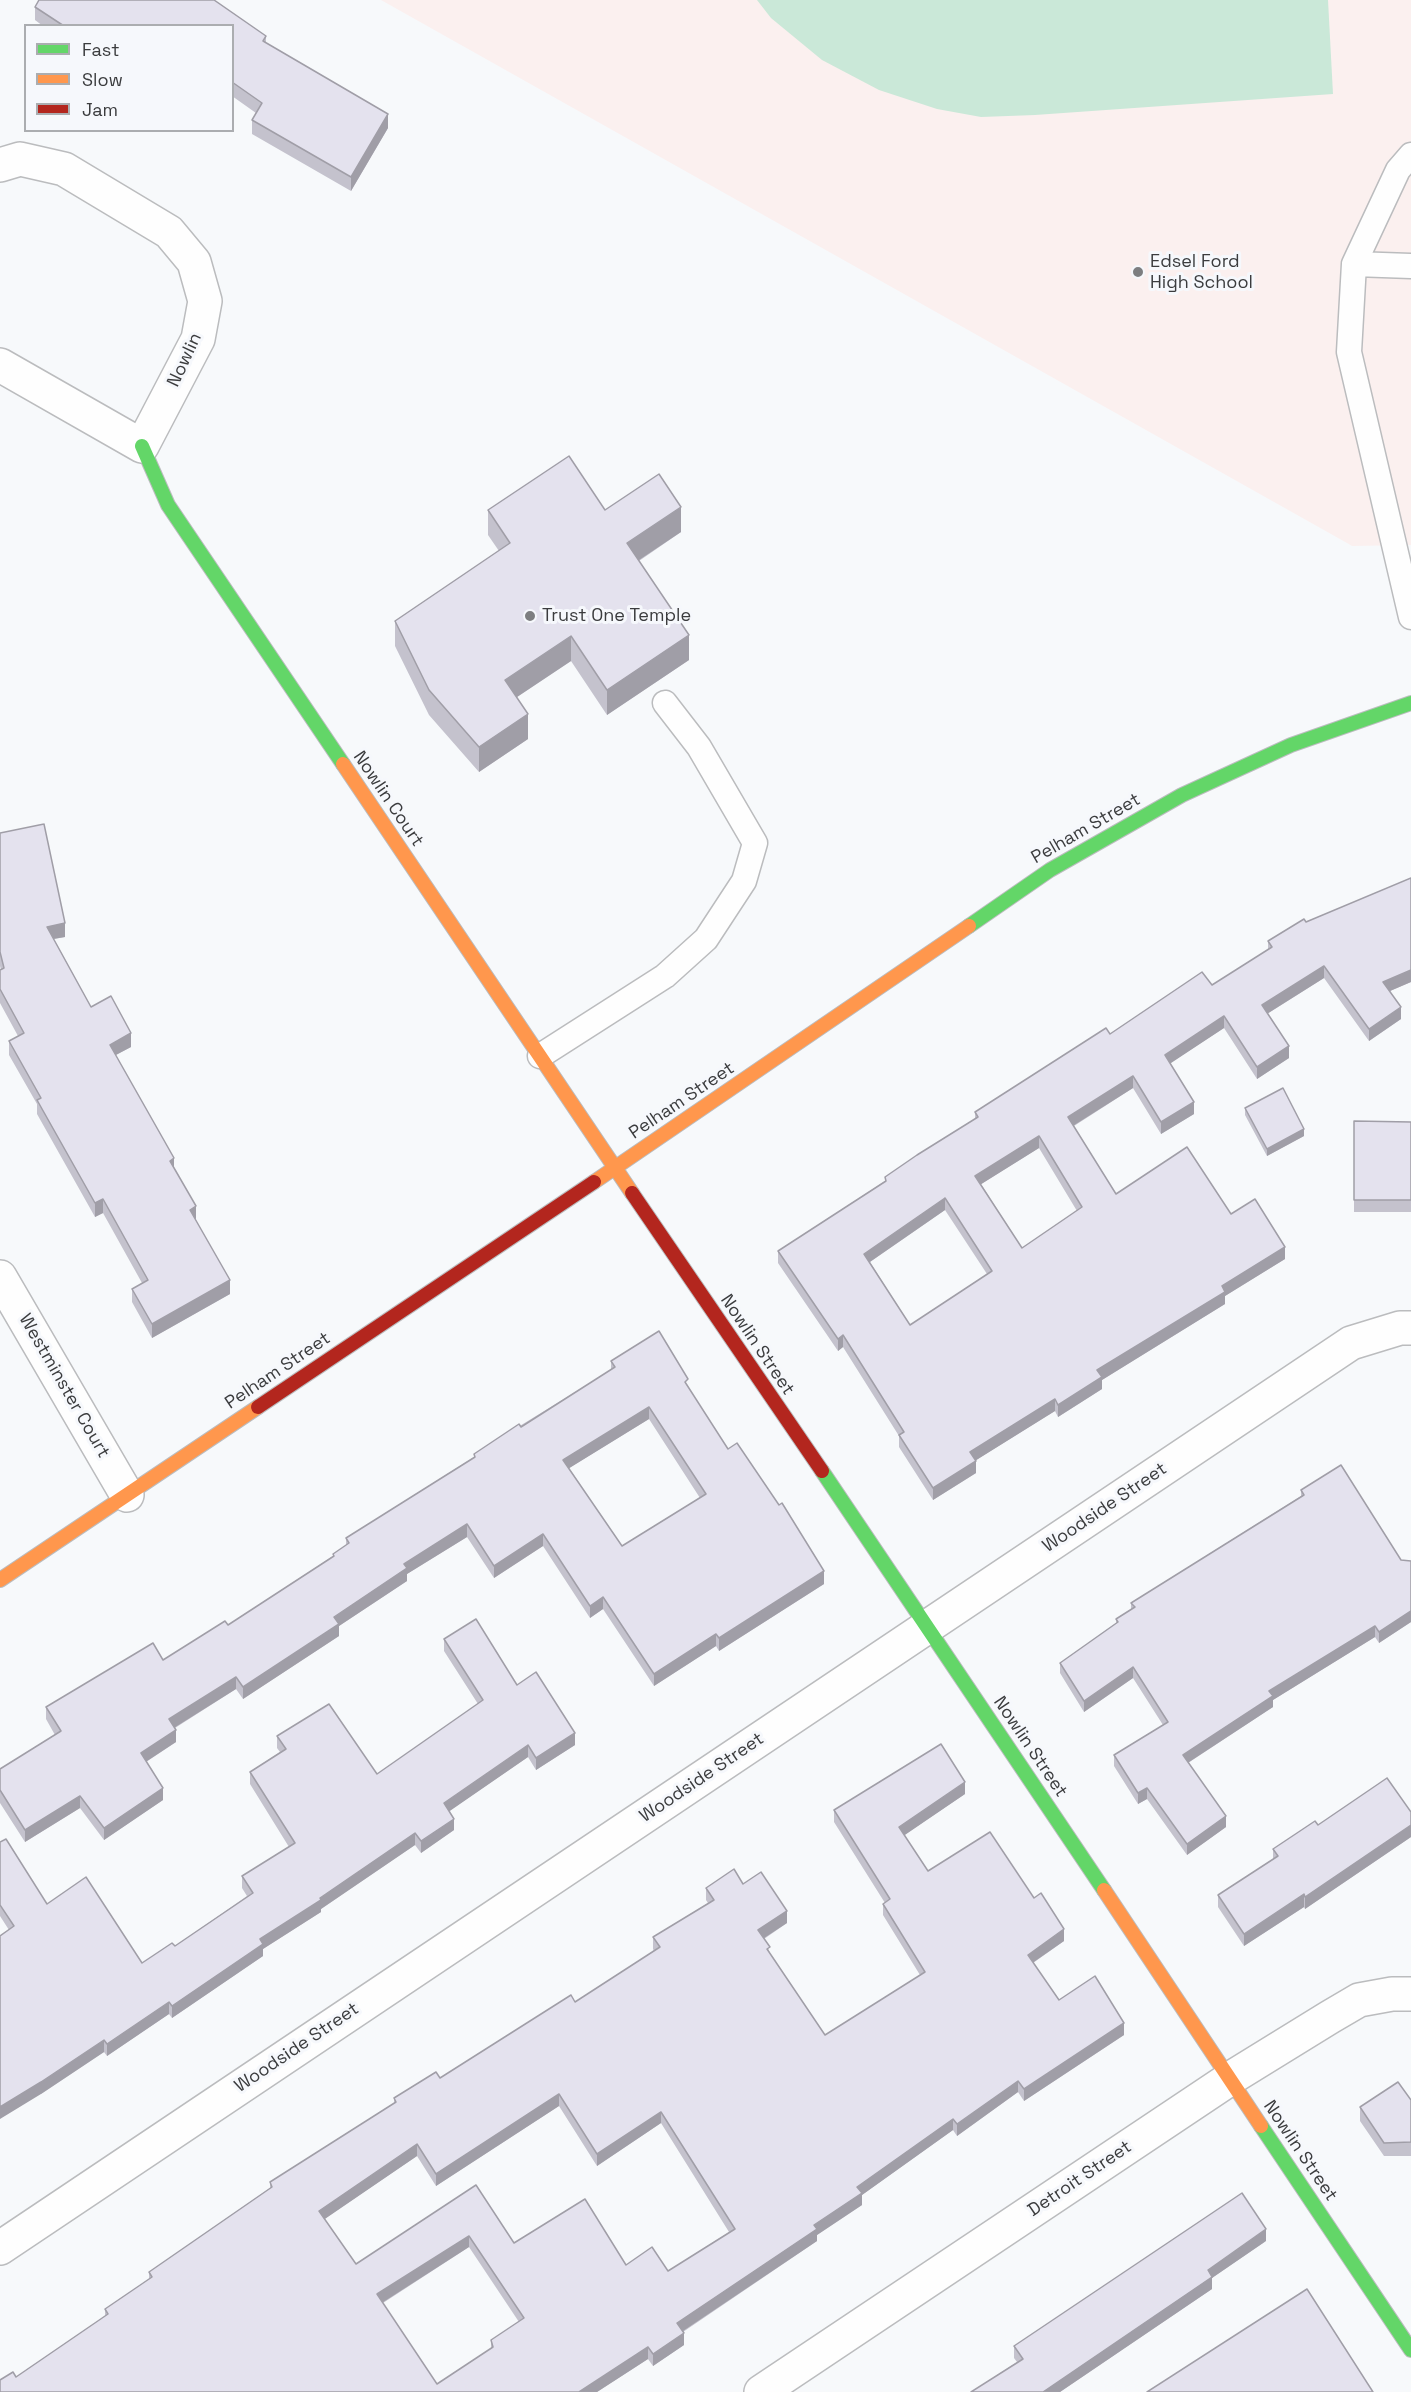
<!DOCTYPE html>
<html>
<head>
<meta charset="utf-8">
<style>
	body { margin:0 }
	#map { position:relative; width:1411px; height:2392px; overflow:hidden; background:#f7f9fb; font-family:"Space Grotesk",sans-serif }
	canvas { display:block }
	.legend { position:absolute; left:24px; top:24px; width:210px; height:108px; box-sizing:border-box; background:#f6f8fc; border:2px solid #abadb0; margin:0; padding:8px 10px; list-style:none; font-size:18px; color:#3b3c3e }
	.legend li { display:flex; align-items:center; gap:12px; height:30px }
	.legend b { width:30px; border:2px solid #abadb0 }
</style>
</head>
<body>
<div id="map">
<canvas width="1411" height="2392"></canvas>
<ul class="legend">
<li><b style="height:8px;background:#63d668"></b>Fast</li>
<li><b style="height:8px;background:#ff974d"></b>Slow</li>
<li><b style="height:8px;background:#b3261e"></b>Jam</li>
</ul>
</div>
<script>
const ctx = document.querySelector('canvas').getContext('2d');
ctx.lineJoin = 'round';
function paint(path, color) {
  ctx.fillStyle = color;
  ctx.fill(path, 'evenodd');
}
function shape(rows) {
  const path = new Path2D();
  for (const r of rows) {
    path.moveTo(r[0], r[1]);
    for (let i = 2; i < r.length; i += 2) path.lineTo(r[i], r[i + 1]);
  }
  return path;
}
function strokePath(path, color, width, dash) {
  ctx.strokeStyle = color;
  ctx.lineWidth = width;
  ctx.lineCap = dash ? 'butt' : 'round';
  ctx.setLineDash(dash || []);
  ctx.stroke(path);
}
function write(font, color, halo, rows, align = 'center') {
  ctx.font = font + ' "Space Grotesk",sans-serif';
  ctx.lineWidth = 6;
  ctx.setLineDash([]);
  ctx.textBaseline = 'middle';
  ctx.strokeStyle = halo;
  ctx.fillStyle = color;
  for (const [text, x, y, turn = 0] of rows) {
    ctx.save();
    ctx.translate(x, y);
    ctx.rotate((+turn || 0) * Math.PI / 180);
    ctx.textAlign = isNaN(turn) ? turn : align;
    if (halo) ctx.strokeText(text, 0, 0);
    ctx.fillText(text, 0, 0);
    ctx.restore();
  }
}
const commercial = shape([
	[381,0,1411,0,1411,545,1352,546,1347,543]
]);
const green = shape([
	[757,0,1328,0,1333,94,1035,115,981,117,937,109,879,90,822,60,771,18]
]);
const lane = shape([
	[1354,264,1398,170,1411,155],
	[1411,266,1354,264,1349,352,1411,617],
	[540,1056,665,976,706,939,744,881,755,843,699,747,665,703]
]);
const street = shape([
	[0,165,20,159,64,169,169,232,194,262,205,301,198,339,142,446,0,365],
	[0,1277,127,1495],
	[0,2248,1351,1343,1400,1328,1411,1328],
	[761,2392,1231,2078,1330,2017,1359,2000,1392,1994,1411,1994]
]);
const fast = shape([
	[142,446,168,505,343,764],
	[969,926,1050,870,1182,795,1291,745,1411,703],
	[822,1471,1104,1890],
	[1261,2126,1411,2350]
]);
const slow = shape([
	[343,764,632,1193],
	[594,1182,969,926],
	[0,1580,258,1407],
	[1104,1890,1261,2126]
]);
const jam = shape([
	[632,1193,822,1471],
	[258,1407,594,1182]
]);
const wall = shape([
	[39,0,214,0,266,36,266,43,388,114,388,128,351,191,252,134,252,120,256,113,232,96,232,26,43,26,35,20,35,7],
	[488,510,605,510,681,532,639,561,689,660,607,715,571,661,517,697,528,739,479,772,429,715,395,646,395,621,499,551,488,535],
	[0,833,65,937,54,939,91,1007,131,1047,116,1055,174,1168,196,1220,230,1294,152,1338,132,1302,132,1289,142,1283,103,1213,95,1217,37,1114,37,1104,9,1055,9,1041,18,1036,0,1003,0,970,1,970,0,966],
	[1411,878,1411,982,1390,991,1401,1019,1369,1041,1324,978,1267,1014,1289,1058,1257,1079,1224,1028,1170,1063,1194,1114,1161,1134,1133,1088,1074,1126,1116,1194,1231,1214,1285,1259,1225,1296,1225,1304,1102,1380,1102,1389,1058,1417,1055,1411,976,1460,976,1473,933,1500,899,1447,899,1436,843,1347,838,1351,778,1263,778,1251,885,1181,885,1177,975,1119,975,1112,1110,1034,1212,985,1268,950,1268,941,1306,922],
	[1039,1148,1077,1211,1022,1248,981,1184],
	[945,1210,987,1274,910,1325,870,1262],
	[1245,1108,1304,1136,1267,1156,1245,1115],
	[1354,1121,1411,1122,1411,1212,1354,1212],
	[611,1361,688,1387,728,1449,824,1584,719,1651,716,1646,654,1686,603,1609,590,1618,543,1546,494,1578,467,1537,407,1574,407,1581,339,1626,339,1636,243,1699,236,1689,175,1728,176,1742,146,1762,163,1800,104,1840,80,1808,25,1842,0,1803,0,1769,55,1735,46,1719,46,1707,163,1660,228,1625,333,1556,333,1554,346,1545,346,1538,474,1457,474,1454,611,1370],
	[649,1419,700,1498,622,1546,569,1468],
	[1301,1490,1401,1560,1411,1561,1411,1622,1379,1643,1375,1637,1273,1700,1273,1707,1188,1763,1226,1827,1187,1855,1147,1799,1138,1804,1114,1766,1114,1755,1163,1725,1133,1678,1084,1712,1060,1673,1060,1663,1116,1623,1116,1619,1131,1609,1131,1603,1301,1496],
	[444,1639,517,1685,575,1745,536,1770,528,1757,449,1811,454,1830,421,1853,415,1845,321,1909,321,1912,263,1949,263,1956,172,2018,169,2014,107,2056,104,2052,41,2094,9,1930,0,1916,0,1842,47,1904,142,1963,175,1946,247,1896,242,1888,242,1876,289,1847,250,1784,250,1772,280,1752,277,1748,277,1736,377,1774,478,1704,444,1651],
	[965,1794,904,1835,928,1871,1064,1941,1033,1963,1059,2000,1124,2035,1024,2101,1018,2092,957,2136,953,2130,862,2195,862,2205,817,2235,817,2241,683,2332,684,2345,653,2366,648,2359,597,2392,0,2392,16,2377,105,2316,105,2309,149,2279,149,2272,270,2188,270,2182,394,2103,394,2098,440,2078,575,2002,654,1951,653,1949,653,1937,708,1903,706,1900,706,1888,743,1884,787,1923,764,1939,770,1953,825,2035,920,1975,883,1915,883,1904,885,1903,834,1822,834,1810],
	[559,2106,597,2166,661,2123,729,2232,668,2271,626,2265,514,2243,476,2185,356,2264,324,2219,417,2156,436,2186],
	[469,2247,519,2322,491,2340,491,2349,437,2384,383,2303],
	[1411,1812,1411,1837,1305,1909,1304,1907,1244,1946,1218,1907,1218,1895,1273,1859,1273,1849,1318,1825],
	[1411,2100,1411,2156,1384,2156,1360,2121,1360,2107],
	[1266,2241,1212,2278,1212,2289,1060,2392,971,2392,1017,2362,1014,2358,1014,2346]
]);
const shadedWall = shape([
	[388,114,388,128,351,191,351,177],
	[681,507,681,532,627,568,627,543],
	[689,635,689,660,607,715,607,690],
	[571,636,571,661,505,705,505,680],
	[528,714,528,739,479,772,479,747],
	[65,923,65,937,47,940,47,927],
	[1324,966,1324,978,1262,1017,1262,1005],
	[1411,970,1411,982,1383,994,1383,982],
	[1401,1007,1401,1019,1369,1041,1369,1029],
	[1224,1016,1224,1028,1165,1067,1165,1055],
	[131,1033,131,1047,110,1058,110,1045],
	[1289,1046,1289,1058,1257,1079,1257,1067],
	[1133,1076,1133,1088,1068,1129,1068,1117],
	[1194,1102,1194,1114,1161,1134,1161,1122],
	[1304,1129,1304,1136,1267,1156,1267,1149],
	[1039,1136,1039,1148,975,1188,975,1176],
	[174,1158,174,1172,170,1161],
	[945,1198,945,1210,864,1266,864,1254],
	[103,1199,103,1213,95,1217,95,1203],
	[196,1206,196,1220,190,1210],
	[1285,1247,1285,1259,1225,1296,1225,1304,1102,1380,1102,1389,1058,1417,1058,1405,1097,1370,1222,1286],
	[230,1280,230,1294,152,1338,152,1324],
	[843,1335,843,1347,838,1351,838,1339],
	[1055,1399,1055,1411,970,1464,970,1452],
	[649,1407,649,1419,563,1472,563,1460],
	[976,1461,976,1473,933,1500,933,1488],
	[467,1524,467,1537,407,1574,407,1581,339,1626,339,1636,243,1699,243,1687,404,1564],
	[543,1534,543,1546,494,1578,494,1566],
	[824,1571,824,1584,719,1651,719,1638],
	[603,1597,603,1609,590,1618,590,1606],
	[1411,1611,1411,1622,1379,1643,1379,1632],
	[1375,1626,1375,1637,1273,1700,1273,1707,1183,1766,1183,1755,1269,1691],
	[716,1634,716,1646,654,1686,654,1674],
	[1133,1667,1133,1678,1084,1712,1084,1701],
	[236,1677,236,1689,169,1731,169,1719],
	[176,1730,176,1742,141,1765,141,1753],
	[575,1733,575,1745,536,1770,536,1758],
	[528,1745,528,1757,444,1815,444,1803],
	[965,1782,965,1794,899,1839,899,1827],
	[163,1788,163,1800,104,1840,104,1828],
	[1147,1788,1147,1799,1138,1804,1138,1793],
	[80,1796,80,1808,25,1842,25,1830],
	[1226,1816,1226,1827,1187,1855,1187,1844],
	[454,1819,454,1830,421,1853,421,1841],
	[1411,1825,1411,1837,1305,1909,1305,1897],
	[415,1833,415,1845,321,1909,321,1912,263,1949,263,1956,172,2018,172,2006,260,1939],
	[1304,1894,1304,1907,1244,1946,1244,1934],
	[787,1911,787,1923,758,1942,758,1930],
	[1064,1929,1064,1941,1028,1966,1028,1955],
	[169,2002,169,2014,107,2056,107,2044],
	[1124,2023,1124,2035,1024,2101,1024,2089],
	[104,2040,104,2052,41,2094,0,2119,0,2107],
	[1018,2081,1018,2092,957,2136,957,2124],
	[559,2094,559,2106,436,2186,436,2174],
	[661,2112,661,2123,597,2166,597,2154],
	[953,2119,953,2130,862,2195,862,2205,817,2235,817,2241,677,2335,677,2323,814,2225,857,2187],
	[417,2144,417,2156,319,2223,319,2211],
	[1266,2229,1266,2241,1212,2278,1212,2289,1060,2392,1043,2392,1208,2270],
	[469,2236,469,2247,377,2306,377,2294],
	[684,2333,684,2345,653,2366,653,2354],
	[648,2347,648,2359,597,2392,579,2392]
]);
const building = shape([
	[39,0,214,0,266,36,263,41,388,114,351,177,252,120,262,103,232,82,232,26,64,26,35,7,39,0],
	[569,456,605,510,659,474,681,507,627,543,689,635,607,690,571,636,505,680,528,714,479,747,429,690,395,621,510,543,488,510,569,456],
	[44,824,65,923,47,927,91,1007,111,996,131,1033,110,1045,174,1158,170,1161,196,1206,190,1210,230,1280,152,1324,132,1289,148,1280,103,1199,95,1203,37,1100,41,1098,9,1041,24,1033,0,989,0,970,4,968,0,952,0,833,44,824],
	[1411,878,1411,970,1383,982,1401,1007,1369,1029,1324,966,1262,1005,1289,1046,1257,1067,1224,1016,1165,1055,1194,1102,1161,1122,1133,1076,1068,1117,1116,1194,1187,1147,1231,1214,1255,1199,1285,1247,1222,1286,1225,1292,1097,1370,1102,1377,1058,1405,1055,1399,970,1452,976,1461,933,1488,899,1435,904,1432,843,1335,838,1339,778,1251,886,1181,885,1177,917,1155,978,1117,975,1112,1106,1028,1110,1034,1202,972,1212,985,1272,947,1268,941,1304,919,1306,922,1411,878],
	[1039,1136,1082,1207,1022,1248,975,1176,1039,1136],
	[945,1198,992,1271,910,1325,864,1254,945,1198],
	[1283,1088,1304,1129,1267,1149,1245,1108,1283,1088],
	[1354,1121,1411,1122,1411,1200,1354,1200,1354,1121],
	[659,1331,688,1379,685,1382,728,1449,737,1443,779,1505,782,1503,824,1571,719,1638,716,1634,654,1674,603,1597,590,1606,543,1534,494,1566,467,1524,404,1564,407,1568,334,1617,339,1624,243,1687,236,1677,169,1719,176,1730,141,1753,163,1788,104,1828,80,1796,25,1830,0,1790,0,1769,61,1731,46,1707,153,1643,163,1660,225,1621,228,1625,334,1556,333,1554,349,1543,346,1538,475,1457,474,1454,519,1424,521,1427,615,1367,611,1361,659,1331],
	[649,1407,706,1494,622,1546,563,1460,649,1407],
	[1341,1465,1401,1560,1411,1561,1411,1611,1379,1632,1375,1626,1269,1691,1273,1696,1183,1755,1226,1816,1187,1844,1147,1788,1138,1793,1114,1755,1168,1722,1133,1667,1084,1701,1060,1663,1118,1622,1116,1619,1135,1607,1131,1603,1304,1495,1301,1490,1341,1465],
	[476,1619,517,1685,536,1672,575,1733,536,1758,528,1745,444,1803,454,1819,421,1841,415,1833,320,1898,321,1900,260,1939,263,1944,172,2006,169,2002,107,2044,104,2040,41,2082,0,2107,0,1936,14,1926,0,1905,0,1842,6,1839,47,1904,86,1877,142,1963,172,1943,175,1946,253,1893,242,1876,295,1843,250,1772,286,1749,277,1736,329,1704,377,1774,483,1700,444,1639,476,1619],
	[941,1744,965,1782,899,1827,928,1871,990,1832,1034,1898,1041,1893,1064,1929,1028,1955,1059,2000,1095,1976,1124,2023,1024,2089,1018,2081,957,2124,953,2119,857,2187,862,2193,814,2225,817,2229,677,2323,684,2333,653,2354,648,2347,579,2392,0,2392,0,2380,13,2372,16,2377,108,2314,105,2309,152,2277,149,2272,272,2187,270,2182,396,2102,394,2098,436,2072,440,2078,571,1995,575,2002,660,1947,653,1937,714,1900,706,1888,734,1869,743,1884,761,1872,787,1911,758,1930,770,1947,767,1949,825,2035,925,1972,883,1904,890,1899,834,1810,941,1744],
	[559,2094,597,2154,661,2112,735,2229,668,2271,652,2247,626,2265,585,2199,514,2243,476,2185,356,2264,319,2211,417,2144,436,2174,559,2094],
	[469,2236,524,2318,491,2340,493,2347,437,2384,377,2294,469,2236],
	[1387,1778,1411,1812,1411,1825,1305,1897,1304,1894,1244,1934,1218,1895,1278,1856,1273,1849,1315,1821,1318,1825,1387,1778],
	[1398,2082,1411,2100,1411,2142,1384,2143,1360,2107,1398,2082],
	[1242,2193,1266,2229,1208,2270,1212,2277,1043,2392,971,2392,1023,2359,1014,2346,1242,2193],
	[1307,2289,1373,2392,1147,2392,1307,2289]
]);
const markers = [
	[1138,272,6,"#7d7e80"],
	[530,616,6,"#7d7e80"]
];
const poiNames = [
	["Edsel Ford",1150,262],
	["High School",1150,283],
	["Trust One Temple",542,616]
];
const streetNames = [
	["Nowlin",185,360,-65],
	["Nowlin Court",388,799,56],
	["Pelham Street",1086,829,-30],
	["Pelham Street",682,1101,-34],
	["Nowlin Street",757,1345,56],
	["Pelham Street",278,1371,-34],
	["Westminster Court",64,1386,60],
	["Woodside Street",1105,1508,-34],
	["Nowlin Street",1030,1747,56],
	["Woodside Street",702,1778,-34],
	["Woodside Street",297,2048,-34],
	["Nowlin Street",1300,2151,56],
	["Detroit Street",1080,2179,-34]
];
paint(commercial, '#fbf0ef');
paint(green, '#cae8d8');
strokePath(lane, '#bbbcbe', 27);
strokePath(street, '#bbbcbe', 36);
strokePath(fast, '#bbbcbe', 16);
strokePath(slow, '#bbbcbe', 16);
strokePath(jam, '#bbbcbe', 16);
strokePath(lane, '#fefefe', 24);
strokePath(street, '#fefefe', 33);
strokePath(fast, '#63d668', 14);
strokePath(slow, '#ff974d', 14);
strokePath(jam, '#b3261e', 14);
paint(wall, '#c4c2cd');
paint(shadedWall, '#a09ea7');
paint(building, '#e4e2ee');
strokePath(building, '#a09ea7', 1.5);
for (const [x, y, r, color] of markers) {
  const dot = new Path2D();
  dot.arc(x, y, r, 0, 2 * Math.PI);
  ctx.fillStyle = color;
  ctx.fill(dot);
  strokePath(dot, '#f6f8fc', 2);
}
write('18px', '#3b3c3e', '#f6f8fc', poiNames, 'left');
write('18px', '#3b3c3e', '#f6f8fc', streetNames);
</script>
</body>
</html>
